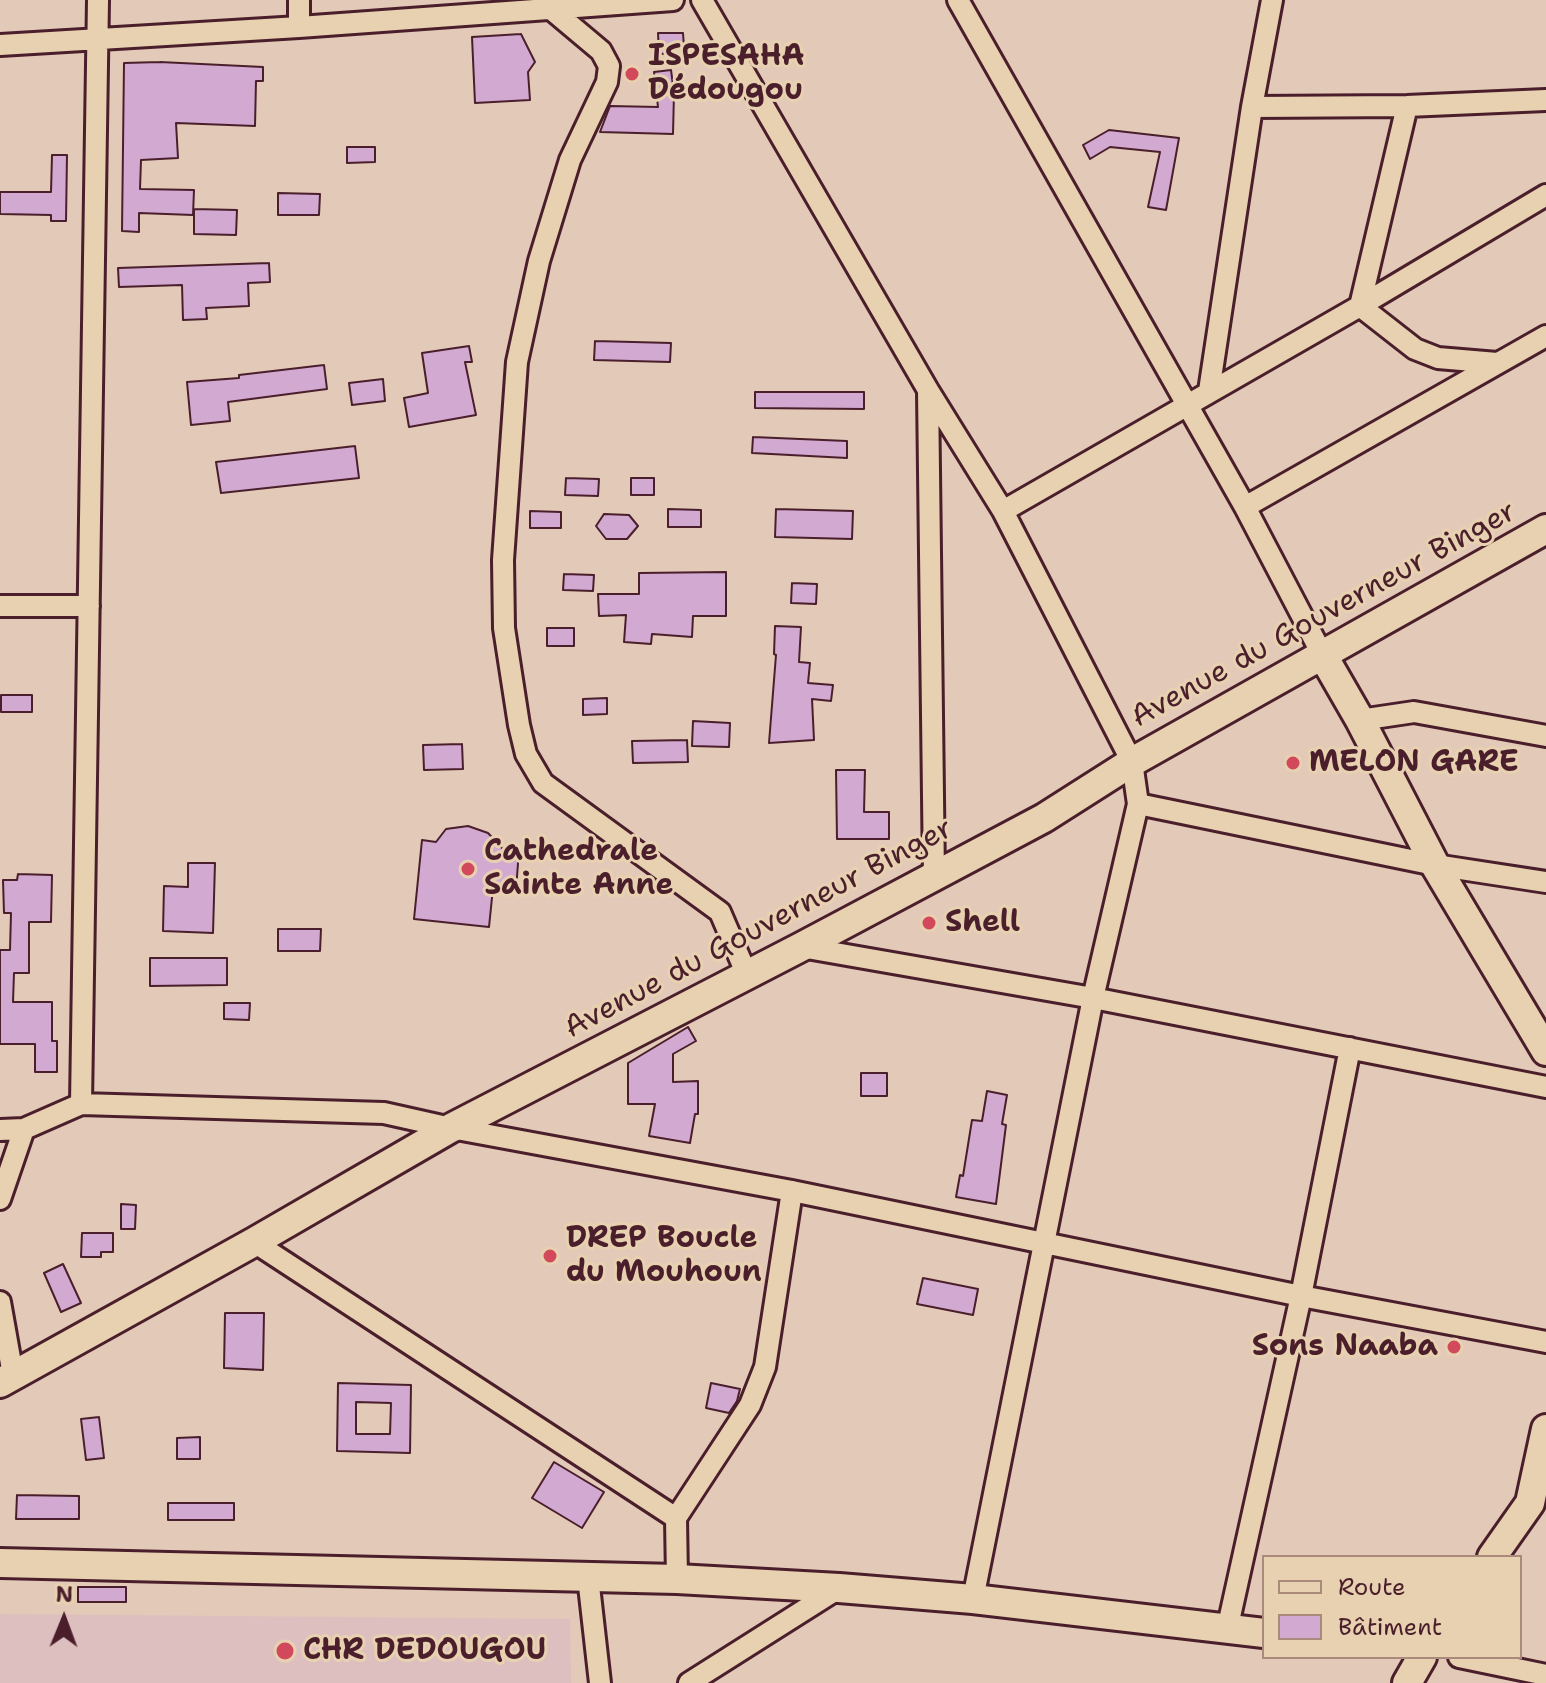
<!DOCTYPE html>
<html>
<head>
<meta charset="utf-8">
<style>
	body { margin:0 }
	#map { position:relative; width:1546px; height:1683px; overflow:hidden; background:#e3c9b7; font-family:"Shantell Sans",sans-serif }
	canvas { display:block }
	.legend { position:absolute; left:1262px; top:1555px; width:260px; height:104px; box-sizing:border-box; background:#e8d1b1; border:2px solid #a98a7b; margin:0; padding:10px 14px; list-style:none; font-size:24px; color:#4a1f2b }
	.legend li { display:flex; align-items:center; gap:16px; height:40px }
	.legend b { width:40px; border:2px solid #a98a7b }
	.north { position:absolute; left:24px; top:1579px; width:80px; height:80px; -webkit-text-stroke:6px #e8d1b1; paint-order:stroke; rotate:1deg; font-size:22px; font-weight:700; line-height:32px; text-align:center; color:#4a1f2b }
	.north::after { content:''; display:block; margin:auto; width:28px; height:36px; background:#4a1f2b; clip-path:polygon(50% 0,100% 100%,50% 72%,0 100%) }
</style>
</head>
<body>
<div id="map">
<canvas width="1546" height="1683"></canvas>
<ul class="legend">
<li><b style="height:10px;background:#e8d1b1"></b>Route</li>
<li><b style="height:22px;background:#d1a9d1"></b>Bâtiment</li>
</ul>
<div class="north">N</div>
</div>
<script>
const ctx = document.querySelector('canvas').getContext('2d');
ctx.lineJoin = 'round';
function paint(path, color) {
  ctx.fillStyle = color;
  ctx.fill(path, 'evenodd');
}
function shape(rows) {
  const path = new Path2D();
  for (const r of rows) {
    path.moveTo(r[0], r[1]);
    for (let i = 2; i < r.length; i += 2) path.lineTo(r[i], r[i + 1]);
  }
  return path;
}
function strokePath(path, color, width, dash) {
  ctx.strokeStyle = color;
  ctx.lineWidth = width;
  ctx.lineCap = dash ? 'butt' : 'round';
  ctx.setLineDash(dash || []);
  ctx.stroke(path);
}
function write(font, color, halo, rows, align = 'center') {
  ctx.font = font + ' "Shantell Sans",sans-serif';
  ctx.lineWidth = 6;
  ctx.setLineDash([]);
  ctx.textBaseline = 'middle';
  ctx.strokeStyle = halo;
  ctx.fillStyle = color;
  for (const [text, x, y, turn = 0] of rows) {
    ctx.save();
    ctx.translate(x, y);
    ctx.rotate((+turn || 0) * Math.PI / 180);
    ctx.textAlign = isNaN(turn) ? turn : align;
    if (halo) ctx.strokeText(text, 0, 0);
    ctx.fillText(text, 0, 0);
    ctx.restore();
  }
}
const built = shape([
	[0,1614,570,1619,571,1683,0,1683]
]);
const building = shape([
	[658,33,683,33,684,47,674,47,674,53,659,54,658,33],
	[521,34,535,62,528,72,530,100,475,103,472,37,521,34],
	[160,62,263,67,263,81,256,81,255,126,176,123,178,158,141,160,140,189,194,190,193,215,139,213,139,232,122,231,124,63,160,62],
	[671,70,674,93,673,134,600,132,610,106,658,107,654,72,671,70],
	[1109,130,1179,138,1166,210,1148,207,1160,152,1110,147,1090,159,1083,145,1109,130],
	[347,147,375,147,375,162,347,163,347,147],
	[52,155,67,155,66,221,51,221,51,215,0,214,0,192,51,192,52,155],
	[278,193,320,194,319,215,278,215,278,193],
	[194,209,237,210,236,235,194,234,194,209],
	[269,263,270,282,248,283,249,306,206,308,207,319,183,320,182,285,119,287,118,268,269,263],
	[595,341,671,343,670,362,594,360,595,341],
	[469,346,472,362,465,362,476,415,409,427,404,398,428,393,422,353,469,346],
	[324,365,327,389,228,402,230,421,191,425,187,382,239,378,239,375,324,365],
	[383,379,385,401,352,405,349,383,383,379],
	[755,392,864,392,864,409,755,408,755,392],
	[753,437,847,441,847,458,752,453,753,437],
	[355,446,359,478,221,493,216,462,355,446],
	[566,478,599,479,598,496,565,495,566,478],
	[631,478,654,478,654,495,631,495,631,478],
	[668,509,701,510,701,527,668,527,668,509],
	[776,509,853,511,852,539,775,537,776,509],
	[530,511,561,512,561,528,530,528,530,511],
	[604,514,629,515,638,526,627,539,606,539,596,526,604,514],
	[726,572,726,616,693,616,692,637,652,634,651,644,624,642,626,615,599,616,598,594,639,594,639,573,726,572],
	[564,574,594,575,593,591,563,590,564,574],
	[792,583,817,584,816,604,791,603,792,583],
	[775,626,801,627,799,662,810,663,808,683,833,685,831,701,812,699,814,740,769,743,776,655,774,654,775,626],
	[547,628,574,628,574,646,547,646,547,628],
	[1,695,32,695,32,712,1,712,1,695],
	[607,698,607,714,583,715,583,699,607,698],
	[693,721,730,723,729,747,692,746,693,721],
	[687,740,688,762,633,763,632,741,687,740],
	[462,744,463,769,424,770,423,745,462,744],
	[836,770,865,770,864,812,889,812,889,839,837,839,836,770],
	[468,826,488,833,502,848,519,850,516,890,493,888,489,927,414,919,422,840,436,842,446,829,468,826],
	[188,863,215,863,213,933,163,931,164,886,188,887,188,863],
	[18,874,52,875,51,922,29,922,29,973,14,973,13,1002,52,1002,52,1041,57,1041,57,1072,35,1072,35,1044,0,1044,0,950,10,950,11,913,4,913,3,880,17,880,18,874],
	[278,929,321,929,320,951,278,951,278,929],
	[150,958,227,958,227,985,150,986,150,958],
	[224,1003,250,1003,249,1020,224,1019,224,1003],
	[688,1027,696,1041,673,1054,673,1082,698,1081,698,1114,695,1114,690,1143,649,1136,655,1104,628,1104,628,1063,688,1027],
	[861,1073,887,1073,887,1096,861,1096,861,1073],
	[987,1091,1007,1095,1002,1124,1006,1125,996,1204,956,1197,960,1175,963,1176,972,1120,982,1121,987,1091],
	[121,1204,136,1205,135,1229,121,1229,121,1204],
	[82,1233,113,1233,113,1252,101,1252,101,1257,81,1257,82,1233],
	[63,1264,81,1303,61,1312,44,1273,63,1264],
	[923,1278,978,1289,973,1315,917,1304,923,1278],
	[225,1313,264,1313,263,1370,224,1368,225,1313],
	[338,1383,411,1385,410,1453,337,1451,338,1383],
	[356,1402,391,1403,390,1434,356,1434,356,1402],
	[711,1383,740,1389,737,1401,729,1413,706,1408,711,1383],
	[99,1417,104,1458,86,1460,81,1419,99,1417],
	[200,1437,200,1459,177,1459,177,1438,200,1437],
	[554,1462,604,1492,582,1528,532,1498,554,1462],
	[17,1495,79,1496,79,1519,16,1519,17,1495],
	[168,1503,234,1503,234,1520,168,1520,168,1503],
	[78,1587,126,1587,126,1602,78,1602,78,1587]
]);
const street = shape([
	[702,0,928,390,1003,511,1132,762,1138,804,1093,998,973,1599],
	[958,0,1245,507,1322,654],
	[551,9,601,51,609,66,607,82,570,160,539,261,517,362,503,560,504,628,519,725,526,754,543,783,720,912,747,975],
	[299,27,299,0],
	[0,45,299,27,673,0],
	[1252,107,1407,106,1546,100],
	[1497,363,1438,358,1415,349,1360,306,1546,195],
	[928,390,934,877],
	[1209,391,1252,107,1272,0],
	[1245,507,1546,336],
	[1003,511,1360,306,1407,106],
	[0,606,89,606],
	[1360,720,1414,712,1546,736],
	[1138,804,1435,865,1546,882],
	[801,947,1093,998,1546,1087],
	[81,1104,98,0],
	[0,1130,24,1129,81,1104,384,1113,451,1128,792,1191,1301,1296,1546,1342],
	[0,1199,24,1129],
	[254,1242,676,1518,677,1579],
	[0,1302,13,1375],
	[676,1518,750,1405,765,1367,792,1191],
	[588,1577,600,1683],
	[1227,1630,1301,1296,1350,1048],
	[1459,1657,1546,1675],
	[689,1683,839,1588]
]);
const secondary = shape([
	[1322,654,1360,720,1435,865,1546,1051],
	[0,1383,254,1242,451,1128,801,947,1044,818,1132,762,1546,529],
	[1492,1557,1530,1503,1546,1429],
	[0,1563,677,1579,839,1588,973,1599,1264,1633],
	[1407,1683,1422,1657]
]);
const markers = [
	[632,74,8,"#d1495b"],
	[1293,763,8,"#d1495b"],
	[468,869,8,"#d1495b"],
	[929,923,8,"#d1495b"],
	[550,1256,8,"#d1495b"],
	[1454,1347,8,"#d1495b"],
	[285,1651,10,"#d1495b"]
];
const poiNames = [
	["ISPESAHA",648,57],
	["Dédougou",648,91],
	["MELON GARE",1309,763],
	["Cathedrale",484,852],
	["Sainte Anne",484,886],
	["Shell",945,923],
	["DREP Boucle",566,1239],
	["du Mouhoun",566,1273],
	["Sons Naaba",1438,1347,"right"],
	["CHR DEDOUGOU",303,1651]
];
const streetNames = [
	["Avenue du Gouverneur Binger",1324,615,-29],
	["Avenue du Gouverneur Binger",759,929,-28]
];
paint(built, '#debfbf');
paint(building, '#d1a9d1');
strokePath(building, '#4a1f2b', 2);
strokePath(street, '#4a1f2b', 26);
strokePath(secondary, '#4a1f2b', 34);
strokePath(street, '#e8d1b1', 20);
strokePath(secondary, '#e8d1b1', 28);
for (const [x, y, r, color] of markers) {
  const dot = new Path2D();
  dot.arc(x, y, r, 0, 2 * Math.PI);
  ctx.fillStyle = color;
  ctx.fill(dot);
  strokePath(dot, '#e8d1b1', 3);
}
write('bold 30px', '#4a1f2b', '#e8d1b1', poiNames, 'left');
write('30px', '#4a1f2b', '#e8d1b1', streetNames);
</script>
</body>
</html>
